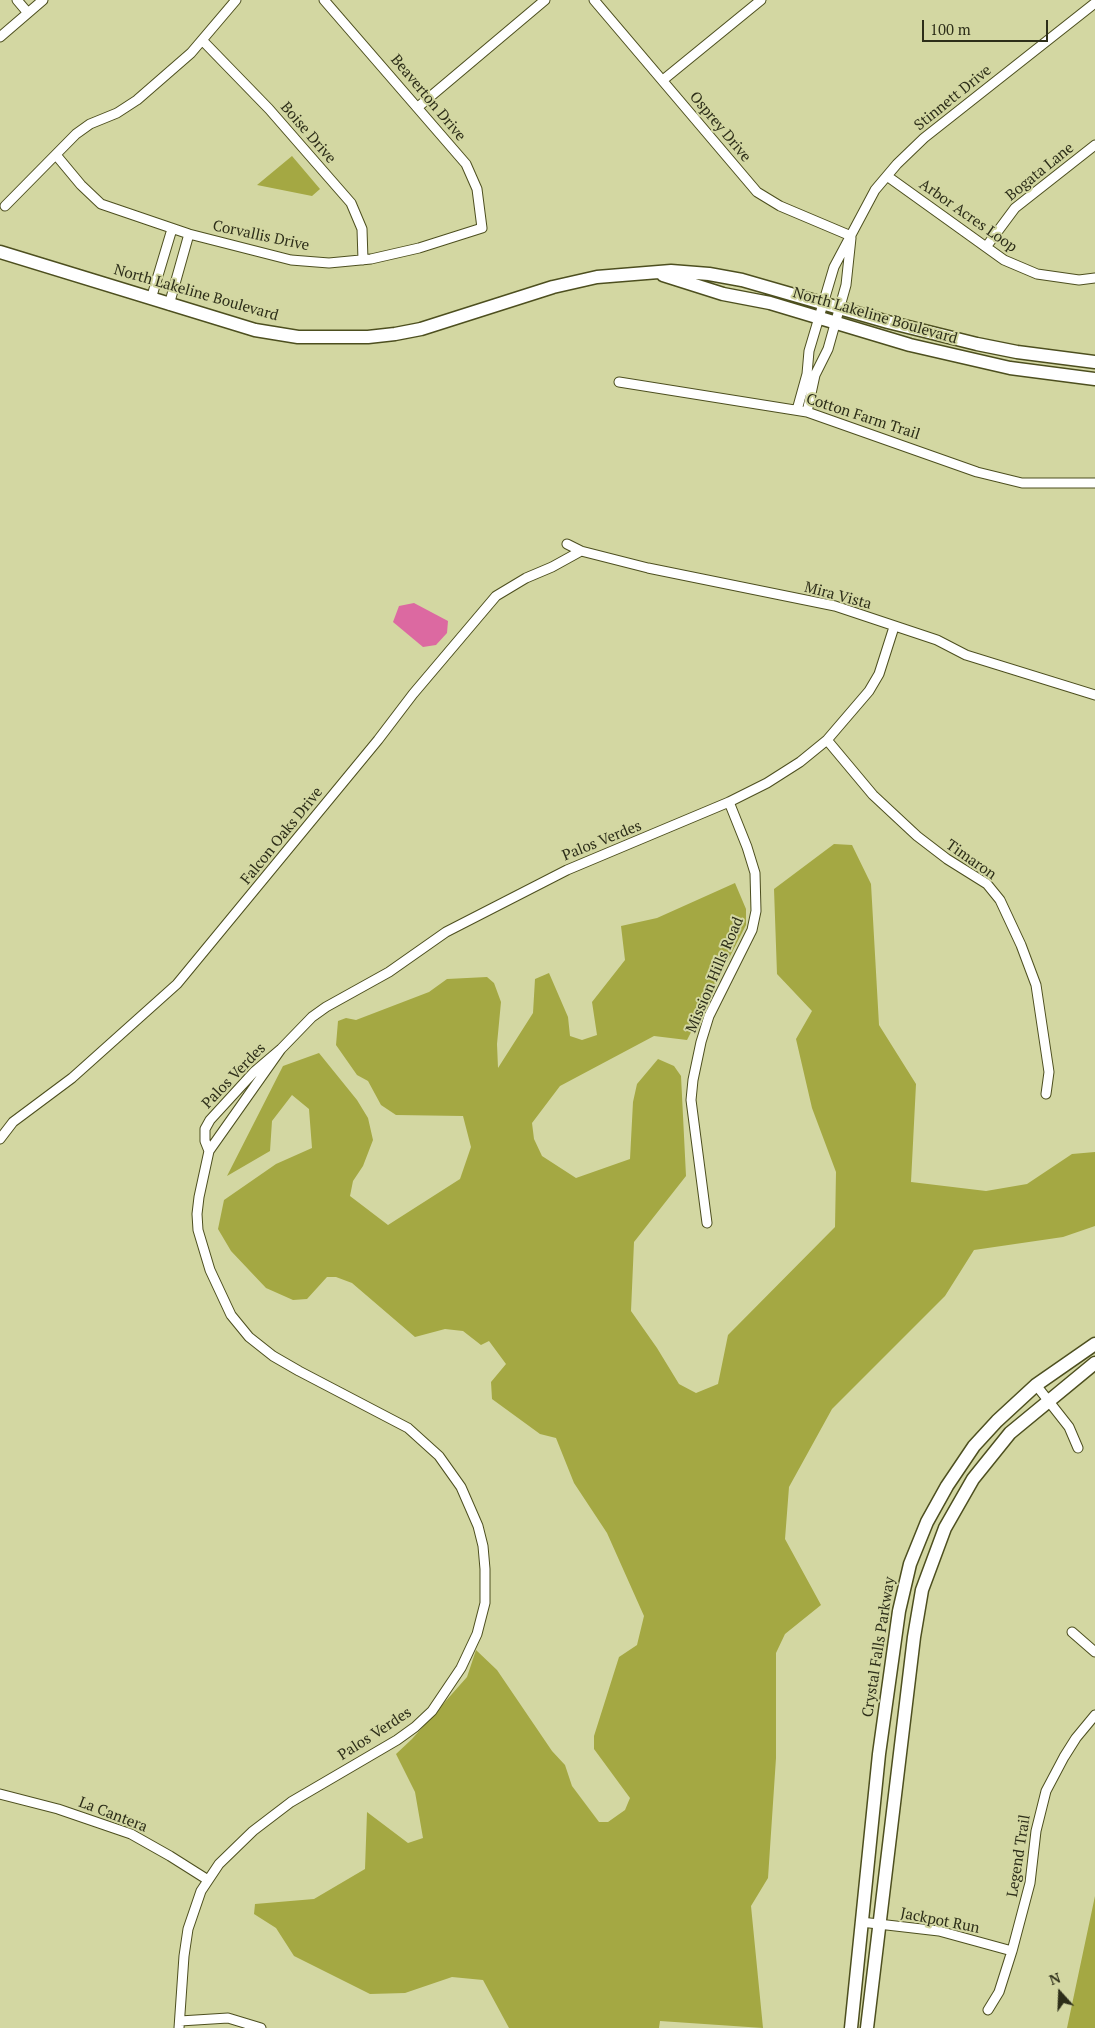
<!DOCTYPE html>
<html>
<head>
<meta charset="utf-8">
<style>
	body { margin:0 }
	#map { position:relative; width:1095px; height:2028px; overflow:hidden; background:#d3d7a2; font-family:"PT Serif",serif }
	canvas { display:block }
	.north { position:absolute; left:1035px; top:1968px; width:50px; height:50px; -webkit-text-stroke:4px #d3d7a2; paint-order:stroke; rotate:340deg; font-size:14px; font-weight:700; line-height:20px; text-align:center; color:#2d2e19 }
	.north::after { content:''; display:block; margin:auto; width:18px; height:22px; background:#2d2e19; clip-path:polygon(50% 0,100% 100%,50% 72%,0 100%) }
	.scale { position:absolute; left:922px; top:20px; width:126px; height:22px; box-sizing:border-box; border:2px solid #2d2e19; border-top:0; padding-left:6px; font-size:15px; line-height:18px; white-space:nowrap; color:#2d2e19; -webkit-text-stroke:4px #d3d7a2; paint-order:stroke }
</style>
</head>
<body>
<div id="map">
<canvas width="1095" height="2028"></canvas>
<div class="north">N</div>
<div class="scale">100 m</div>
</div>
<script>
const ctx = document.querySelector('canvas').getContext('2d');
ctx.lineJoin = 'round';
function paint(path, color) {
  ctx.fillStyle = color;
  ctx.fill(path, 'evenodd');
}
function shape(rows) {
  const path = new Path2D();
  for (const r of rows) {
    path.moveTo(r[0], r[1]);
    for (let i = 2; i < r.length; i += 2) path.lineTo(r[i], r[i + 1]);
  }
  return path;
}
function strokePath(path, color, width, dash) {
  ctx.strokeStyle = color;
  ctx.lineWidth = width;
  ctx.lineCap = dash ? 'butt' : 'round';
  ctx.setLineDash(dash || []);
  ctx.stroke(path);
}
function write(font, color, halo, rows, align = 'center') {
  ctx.font = font + ' "PT Serif",serif';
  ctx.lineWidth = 4;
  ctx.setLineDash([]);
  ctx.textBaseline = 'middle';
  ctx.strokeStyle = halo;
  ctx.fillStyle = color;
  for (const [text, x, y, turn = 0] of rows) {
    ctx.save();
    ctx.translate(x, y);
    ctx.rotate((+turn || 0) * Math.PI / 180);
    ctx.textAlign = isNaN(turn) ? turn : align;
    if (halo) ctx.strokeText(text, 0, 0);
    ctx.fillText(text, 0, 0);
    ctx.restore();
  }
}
const green = shape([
	[292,156,320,189,312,196,257,185],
	[834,844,852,845,871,884,879,1025,916,1084,911,1182,986,1191,1027,1184,1072,1154,1095,1152,1095,1226,1063,1237,974,1250,945,1296,832,1409,789,1487,785,1539,821,1605,785,1634,776,1653,776,1758,768,1878,751,1906,763,2028,660,2021,659,2028,509,2028,483,1980,452,1977,405,1993,370,1994,294,1956,276,1928,254,1914,255,1904,314,1899,365,1869,367,1812,408,1843,423,1838,415,1792,396,1754,412,1739,467,1677,476,1650,497,1670,552,1751,565,1765,572,1786,599,1822,608,1822,625,1810,630,1798,594,1749,594,1736,619,1657,637,1645,644,1616,607,1533,574,1483,556,1438,540,1434,492,1399,491,1382,506,1364,489,1341,481,1345,463,1331,445,1329,415,1337,352,1283,336,1277,327,1277,307,1299,293,1300,266,1288,231,1251,218,1229,224,1200,276,1164,312,1148,309,1109,292,1095,272,1121,270,1151,227,1176,283,1066,319,1053,357,1100,368,1118,373,1140,363,1166,353,1181,350,1196,388,1225,460,1179,471,1147,463,1116,396,1115,381,1105,368,1081,357,1075,336,1045,338,1021,346,1018,356,1020,429,992,447,979,487,977,494,983,501,1002,497,1044,498,1068,533,1013,535,979,549,973,568,1017,570,1036,582,1040,597,1035,592,1002,625,960,621,926,657,918,735,883,746,909,746,925,687,1040,654,1036,560,1086,532,1123,534,1139,542,1156,576,1178,630,1159,633,1102,637,1084,658,1059,674,1066,681,1076,686,1176,634,1242,631,1311,657,1348,679,1384,696,1393,718,1384,728,1335,835,1227,836,1172,812,1108,796,1039,812,1011,777,974,774,889],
	[1095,1896,1095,2028,1067,2028]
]);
const water = shape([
	[414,603,448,621,447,633,436,645,423,647,393,622,399,606]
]);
const street = shape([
	[17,0,28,13],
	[594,0,757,192,780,206,851,236],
	[0,37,43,0],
	[202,40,269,109,351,203,362,229,363,260],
	[663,80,761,0],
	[418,107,545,0],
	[56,155,81,185,101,204,189,234,291,260,329,263,371,259,419,248,482,228,477,189,466,164,324,0],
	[887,176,1004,260,1037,274,1079,280,1095,278],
	[5,206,76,134,90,124,117,113,137,100,191,53,236,0],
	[986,247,1015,208,1095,145],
	[151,299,172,229],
	[169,305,189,234],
	[619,382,807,412,977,472,1022,483,1095,483],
	[797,410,807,374,809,351,834,267,875,190,897,164,924,138,1095,3],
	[807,412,815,375,828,349,846,285,851,238],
	[567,544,581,551,648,568,835,606,937,640,966,655,1095,695],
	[827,740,873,795,917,836,947,859,987,884,1000,900,1021,945,1036,985,1049,1072,1046,1094],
	[0,1139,13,1122,72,1078,177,984,378,740,413,694,496,596,526,578,552,567,581,551],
	[209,1151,205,1141,205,1129,210,1120,254,1072,281,1049,312,1017,326,1007,389,972,446,932,567,870,729,802,767,783,800,762,827,740,869,691,879,674,894,627],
	[707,1223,691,1100,693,1080,701,1042,709,1016,752,930,756,911,755,873,747,847,729,802],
	[1036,1385,1069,1427,1078,1448],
	[1072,1632,1095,1652],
	[0,1794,58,1809,131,1834,170,1856,208,1880],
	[861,1922,939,1931,1012,1951],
	[988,2010,999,1992,1012,1951,1030,1883,1036,1831,1046,1791,1064,1757,1076,1738,1095,1715],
	[180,2021,228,2018,261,2028],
	[179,2028,184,1956,188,1929,201,1891,219,1864,253,1831,291,1802,397,1740,415,1727,432,1711,461,1668,477,1634,485,1603,485,1569,483,1546,478,1526,461,1487,439,1456,408,1428,299,1371,273,1356,249,1337,231,1315,210,1270,198,1230,197,1214,199,1197,209,1151,281,1049]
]);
const secondary = shape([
	[0,252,255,330,298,337,368,337,395,334,421,329,553,287,597,277,671,271,709,274,742,280,888,322,977,344,1017,352,1095,362],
	[663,275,723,294,770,303,910,345,1010,368,1095,379],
	[851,2028,879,1754,899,1611,910,1564,927,1522,947,1486,974,1446,997,1421,1036,1385,1095,1344],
	[867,2028,914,1637,922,1590,945,1528,973,1479,1010,1433,1095,1363]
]);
const streetNames = [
	["Beaverton Drive",428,98,50],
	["Stinnett Drive",953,98,-39],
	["Osprey Drive",720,127,50],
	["Boise Drive",308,133,49],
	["Bogata Lane",1040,172,-39],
	["Arbor Acres Loop",968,216,35],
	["Corvallis Drive",261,236,12],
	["North Lakeline Boulevard",196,293,16],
	["North Lakeline Boulevard",875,316,16],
	["Cotton Farm Trail",863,417,18],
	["Mira Vista",838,596,15],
	["Falcon Oaks Drive",282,836,-51],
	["Palos Verdes",602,841,-22],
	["Timaron",971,860,35],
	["Mission Hills Road",715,975,-67],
	["Palos Verdes",234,1076,-46],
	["Crystal Falls Parkway",879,1647,-81],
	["Palos Verdes",375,1734,-33],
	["La Cantera",113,1815,21],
	["Legend Trail",1019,1856,-81],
	["Jackpot Run",940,1921,11]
];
paint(green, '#a4a843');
paint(water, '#dc69a1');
strokePath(street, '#4d4f1f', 11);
strokePath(secondary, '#4d4f1f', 15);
strokePath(street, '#fff', 9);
strokePath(secondary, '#fff', 12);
write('15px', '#2d2e19', '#d3d7a2', streetNames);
</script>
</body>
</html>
